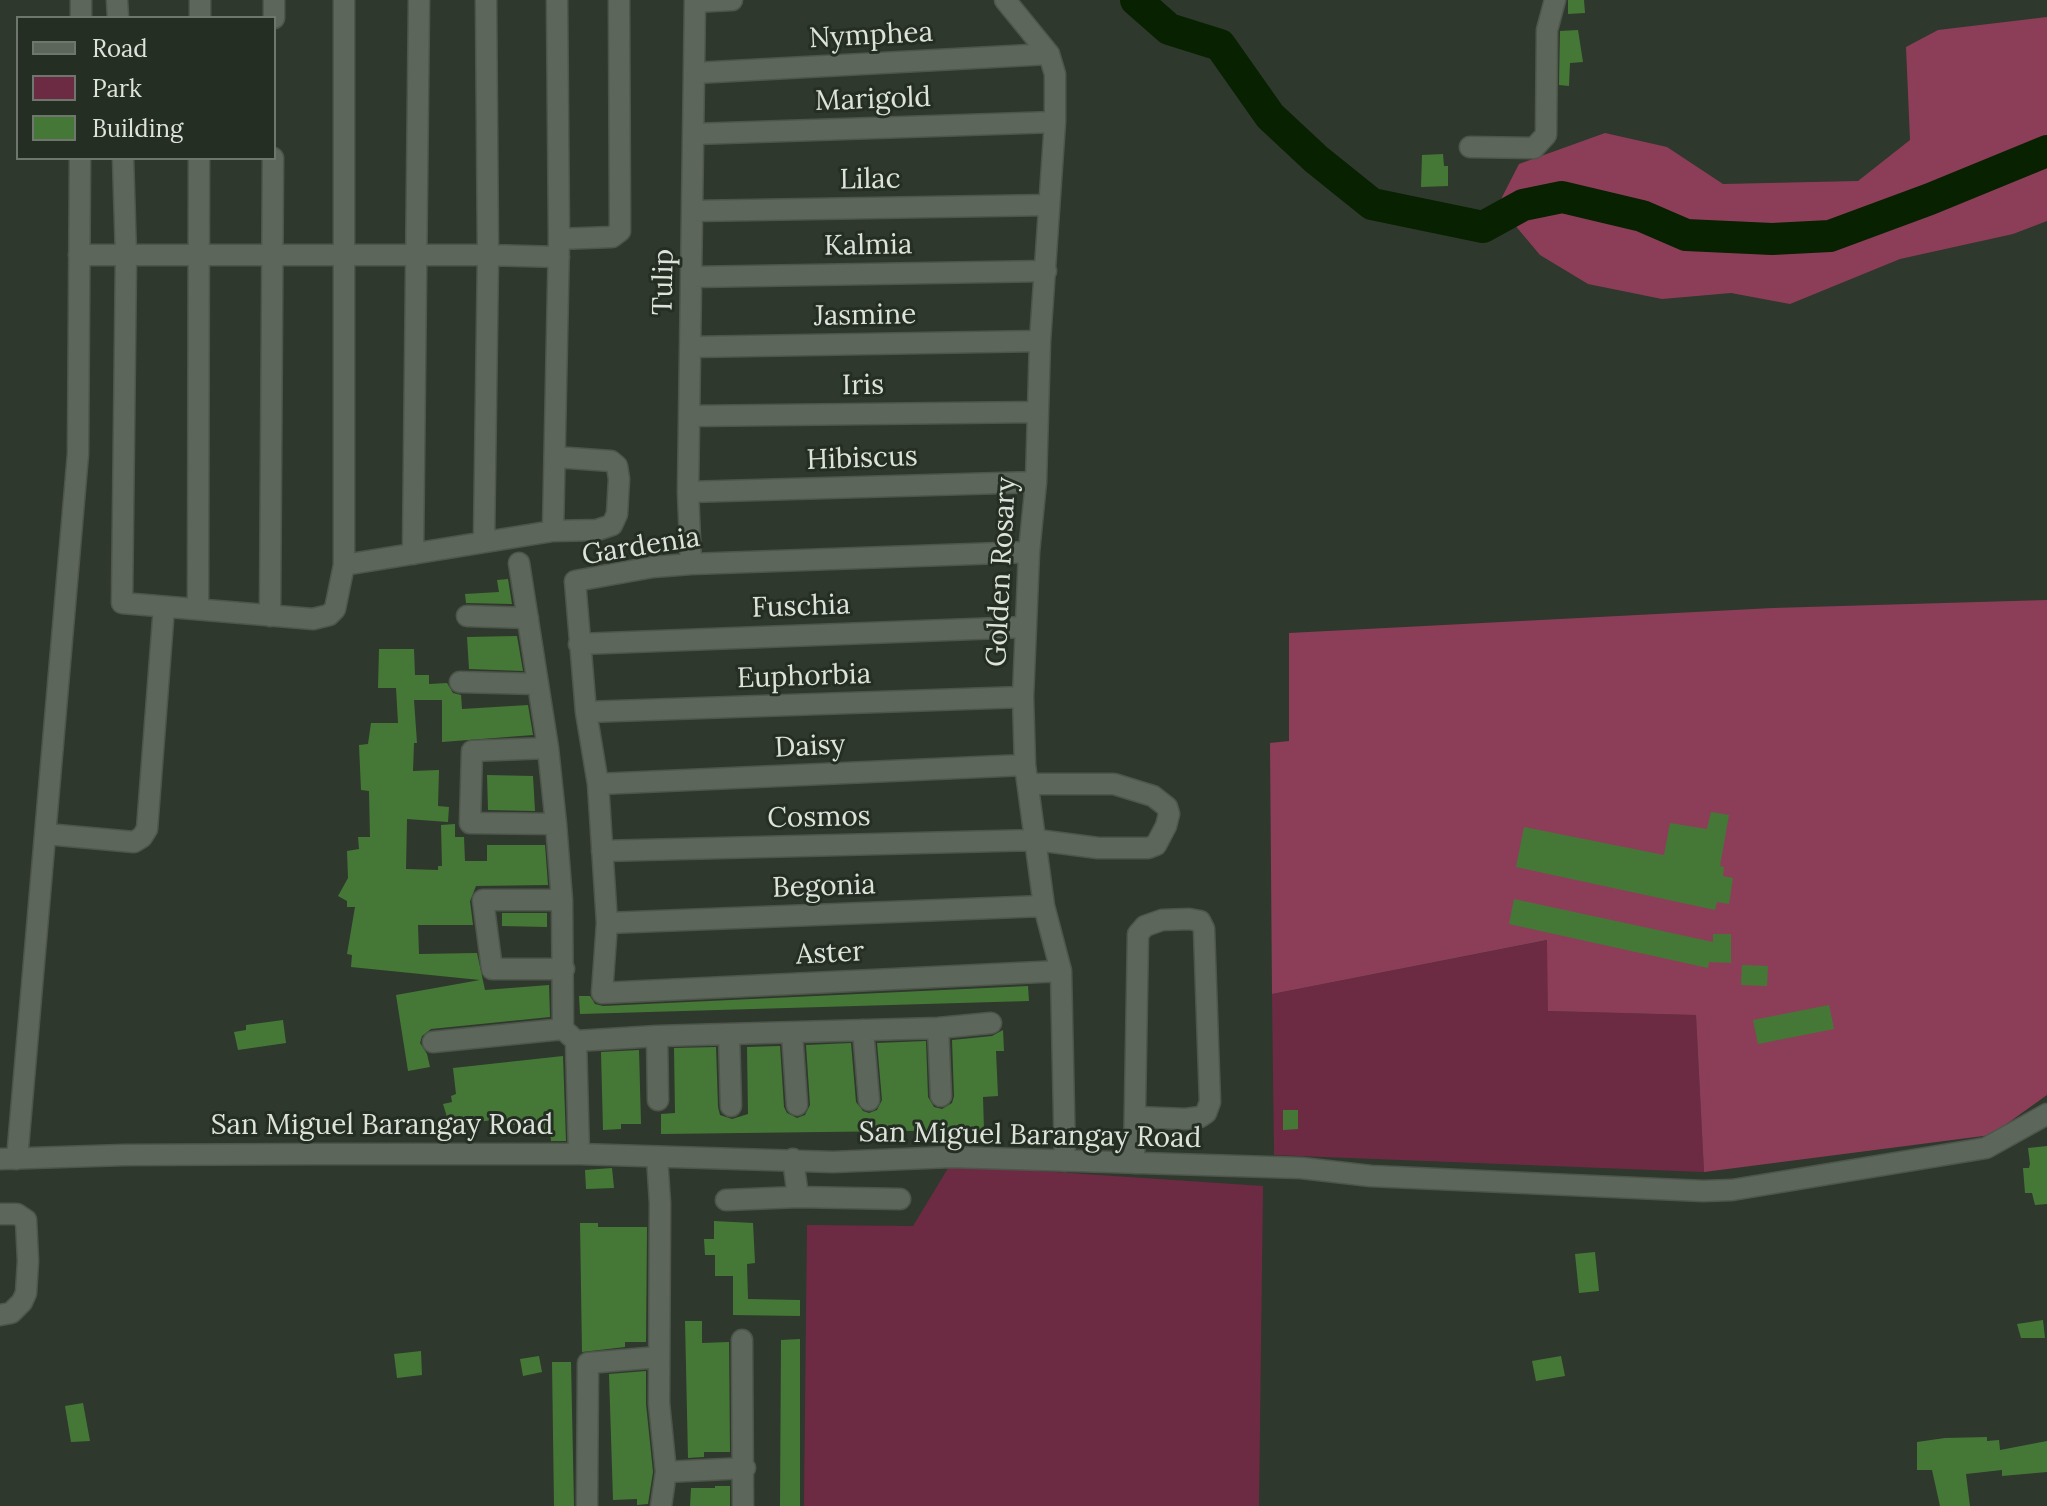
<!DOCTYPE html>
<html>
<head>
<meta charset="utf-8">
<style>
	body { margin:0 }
	#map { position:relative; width:2047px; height:1506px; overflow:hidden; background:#2f382c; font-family:Lora,serif }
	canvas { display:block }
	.legend { position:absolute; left:16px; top:16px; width:260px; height:144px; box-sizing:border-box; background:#252e23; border:2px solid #6f766d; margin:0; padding:10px 14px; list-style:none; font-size:24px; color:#dde2db }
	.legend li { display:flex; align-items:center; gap:16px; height:40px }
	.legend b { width:40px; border:2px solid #6f766d }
</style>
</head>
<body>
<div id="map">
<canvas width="2047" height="1506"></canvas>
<ul class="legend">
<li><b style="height:10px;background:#5c665a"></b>Road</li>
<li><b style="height:22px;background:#6d2b43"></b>Park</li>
<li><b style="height:22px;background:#457837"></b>Building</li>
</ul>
</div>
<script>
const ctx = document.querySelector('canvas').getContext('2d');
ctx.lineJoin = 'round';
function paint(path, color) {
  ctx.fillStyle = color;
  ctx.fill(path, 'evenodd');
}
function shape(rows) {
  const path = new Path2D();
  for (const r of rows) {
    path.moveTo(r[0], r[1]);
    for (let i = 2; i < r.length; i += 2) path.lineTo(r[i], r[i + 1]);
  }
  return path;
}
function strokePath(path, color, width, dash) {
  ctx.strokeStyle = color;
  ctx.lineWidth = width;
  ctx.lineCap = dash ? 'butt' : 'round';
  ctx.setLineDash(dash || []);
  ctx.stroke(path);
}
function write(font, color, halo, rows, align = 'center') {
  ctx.font = font + ' Lora,serif';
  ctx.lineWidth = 6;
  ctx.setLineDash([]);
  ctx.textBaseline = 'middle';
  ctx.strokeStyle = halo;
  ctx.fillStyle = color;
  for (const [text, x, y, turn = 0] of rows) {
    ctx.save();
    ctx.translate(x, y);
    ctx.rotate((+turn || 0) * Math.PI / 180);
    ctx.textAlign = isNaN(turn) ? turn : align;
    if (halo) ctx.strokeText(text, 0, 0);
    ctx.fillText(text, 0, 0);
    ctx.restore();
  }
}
const green = shape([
	[1548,940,1548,1011,1696,1015,1704,1172,1274,1155,1272,994],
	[950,1165,1263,1186,1259,1506,804,1506,807,1225,913,1226]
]);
const forest = shape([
	[2047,17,2047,221,2013,234,1900,259,1790,304,1731,293,1662,299,1588,284,1540,255,1498,205,1519,164,1605,133,1667,147,1723,184,1858,181,1910,140,1906,47,1938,30],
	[2047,600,2047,1095,1991,1135,1704,1172,1696,1015,1548,1011,1547,940,1272,994,1270,743,1289,741,1289,633,1773,608]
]);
const river = shape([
	[1136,0,1169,29,1220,45,1270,116,1316,159,1372,204,1483,227,1523,205,1562,197,1642,216,1686,235,1772,239,1830,236,1930,199,2047,151]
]);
const building = shape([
	[1568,0,1584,0,1585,13,1568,14],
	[1578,30,1583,62,1570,63,1569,86,1559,85,1560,31],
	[1443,154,1444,166,1448,166,1448,186,1421,187,1422,155],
	[508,579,512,604,466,603,465,594,499,592,497,580],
	[517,636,523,671,469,669,467,637],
	[379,649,414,649,415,675,429,675,429,684,447,683,453,693,461,695,462,709,528,705,533,735,442,742,442,700,414,700,417,743,414,743,413,771,439,770,438,806,449,807,448,822,407,819,406,869,438,870,438,866,442,866,441,825,455,824,455,837,464,837,465,861,487,861,487,845,545,845,548,885,476,886,470,901,473,925,418,925,419,954,477,953,485,990,549,985,550,1017,431,1029,422,1036,420,1043,427,1054,430,1067,408,1071,396,995,480,980,351,967,352,955,347,954,355,907,347,907,347,901,338,896,348,878,347,851,359,849,358,837,370,837,369,791,361,790,359,745,368,744,371,723,398,723,396,688,378,688],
	[487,775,533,776,535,811,488,810],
	[1711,812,1729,815,1720,866,1724,867,1723,876,1733,878,1729,904,1717,902,1715,910,1516,867,1524,827,1664,855,1670,823,1707,829],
	[1514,899,1713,942,1713,934,1731,934,1731,963,1709,962,1708,968,1509,924],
	[502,913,547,913,547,927,502,926],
	[1742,965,1768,966,1767,986,1741,985],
	[1028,986,1029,1001,580,1014,579,996,590,996,595,1004,603,1006],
	[1829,1005,1834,1029,1758,1044,1753,1020],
	[283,1020,286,1043,238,1050,234,1032,246,1030,246,1025],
	[1003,1030,1004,1051,996,1051,998,1096,983,1097,984,1130,661,1134,661,1114,675,1113,674,1048,716,1047,718,1107,720,1115,732,1119,748,1114,747,1047,780,1046,784,1107,787,1113,797,1118,805,1115,810,1105,806,1045,851,1043,856,1102,863,1111,869,1113,877,1110,882,1100,877,1043,926,1041,928,1097,934,1107,942,1109,952,1103,954,1096,952,1040,992,1036],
	[639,1050,641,1124,621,1124,621,1129,603,1130,601,1052],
	[563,1056,566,1141,551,1141,550,1129,530,1131,530,1124,507,1125,506,1118,472,1123,472,1125,467,1126,468,1133,444,1135,442,1118,447,1117,443,1104,452,1102,451,1096,456,1094,453,1068],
	[1283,1110,1298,1110,1298,1129,1283,1130],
	[2047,1146,2047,1204,2035,1205,2032,1193,2025,1193,2023,1168,2029,1168,2030,1164,2028,1148],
	[612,1168,614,1188,586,1189,585,1170],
	[714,1221,753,1223,755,1263,747,1264,748,1299,800,1300,800,1316,733,1315,733,1276,715,1276,715,1255,705,1255,704,1239,714,1239],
	[580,1223,598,1223,598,1227,647,1227,646,1342,625,1342,625,1347,582,1352],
	[1595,1252,1599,1291,1579,1293,1575,1254],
	[2043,1320,2045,1338,2021,1338,2017,1324],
	[685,1321,702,1321,702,1343,729,1342,730,1452,704,1452,704,1457,688,1458],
	[800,1339,800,1506,780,1506,781,1340],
	[421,1351,422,1375,397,1378,394,1354],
	[539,1356,542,1372,523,1376,520,1359],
	[1561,1356,1565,1376,1536,1381,1532,1361],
	[552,1362,571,1362,574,1506,554,1506],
	[646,1371,646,1404,653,1472,648,1504,637,1505,637,1499,613,1500,609,1374],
	[83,1403,90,1441,71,1442,65,1406],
	[1987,1437,1987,1441,1999,1440,2000,1450,2047,1441,2047,1472,2002,1476,2002,1470,1966,1474,1970,1506,1940,1506,1932,1470,1917,1470,1917,1442,1945,1438],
	[715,1486,730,1486,730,1506,690,1506,691,1488,715,1488]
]);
const minor = shape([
	[117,0,118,18],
	[557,0,559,239,612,237,620,231,619,0],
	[1005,0,1049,54,1055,74,1055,122,1040,341,1036,482,1029,552,1023,697,1025,765,1044,906,1061,971,1065,1161],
	[695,2,732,0],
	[81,18,81,0],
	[200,18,200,0],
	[274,18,274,0],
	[695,73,1049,54],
	[694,134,1055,122],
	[1470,147,1534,148,1546,135,1547,30,1555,0],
	[123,158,126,256,122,603,313,619,329,615,335,609,344,565,553,531,559,239],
	[693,211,1049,205],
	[79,255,488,255,486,0],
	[692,277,1046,271],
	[691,347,1040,341],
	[690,416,1037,412],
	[688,492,1036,482],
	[553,531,597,530,612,525,617,514,619,479,617,466,611,461,555,457],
	[484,542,488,255,559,257],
	[1029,552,691,564,653,567,575,581,586,712,598,784,607,923,602,993,1061,971],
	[413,554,419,0],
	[519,563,548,748,556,824,562,900,563,1029],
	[691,564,688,492,695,0],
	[344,565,344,0],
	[198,609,199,158],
	[270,616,273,158],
	[467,616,528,618],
	[579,644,1026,627],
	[460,682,537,684],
	[586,712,1023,697],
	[548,748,472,751,470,823,556,824],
	[598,784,1025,765],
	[46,834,134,842,142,837,147,829,164,607],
	[602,851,1037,840,1098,848,1148,848,1156,845,1166,826,1169,814,1167,807,1153,796,1114,784,1028,784],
	[562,900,483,900,492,969,564,969],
	[607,923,1044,906],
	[938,1028,941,1096],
	[863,1030,869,1100],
	[792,1033,797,1105],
	[729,1034,731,1106],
	[657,1036,658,1100],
	[576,1041,579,1154],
	[433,1042,563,1029,576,1041,657,1036,938,1028,991,1023],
	[657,1157,660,1203,659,1403,666,1472,661,1506],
	[0,1159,124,1155,320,1154,579,1154,833,1162,951,1157,1301,1168,1371,1176,1703,1191,1732,1190,1986,1148,2047,1114],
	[17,1159,78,454,80,158],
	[1134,1163,1138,934,1145,926,1162,920,1189,919,1200,921,1204,929,1210,1102,1206,1113,1200,1117,1186,1119,1135,1117],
	[798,1197,900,1199],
	[726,1200,798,1197,793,1159],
	[0,1214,17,1214,26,1220,28,1261,26,1293,22,1302,11,1313,0,1315],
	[742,1340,743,1506],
	[666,1472,745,1468],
	[587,1506,588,1363,659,1357]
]);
const streetNames = [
	["Nymphea",871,36,-3],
	["Marigold",873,100,-2],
	["Lilac",870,180,-1],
	["Kalmia",868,246,-1],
	["Tulip",664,282,-89],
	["Jasmine",865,316,-1],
	["Iris",863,386,-1],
	["Hibiscus",862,459,-2],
	["Gardenia",641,547,-9],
	["Golden Rosary",1002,572,-87],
	["Fuschia",801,607,-2],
	["Euphorbia",804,677,-2],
	["Daisy",810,747,-3],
	["Cosmos",819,818,-1],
	["Begonia",824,887,-2],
	["Aster",830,954,-3],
	["San Miguel Barangay Road",382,1126],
	["San Miguel Barangay Road",1030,1136,1]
];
paint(green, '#6d2b43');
paint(forest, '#8c3e59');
strokePath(river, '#072101', 32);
paint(building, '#457837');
strokePath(minor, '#4e564c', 23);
strokePath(minor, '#5c665a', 20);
write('28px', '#dde2db', '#252e23', streetNames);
</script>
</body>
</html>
